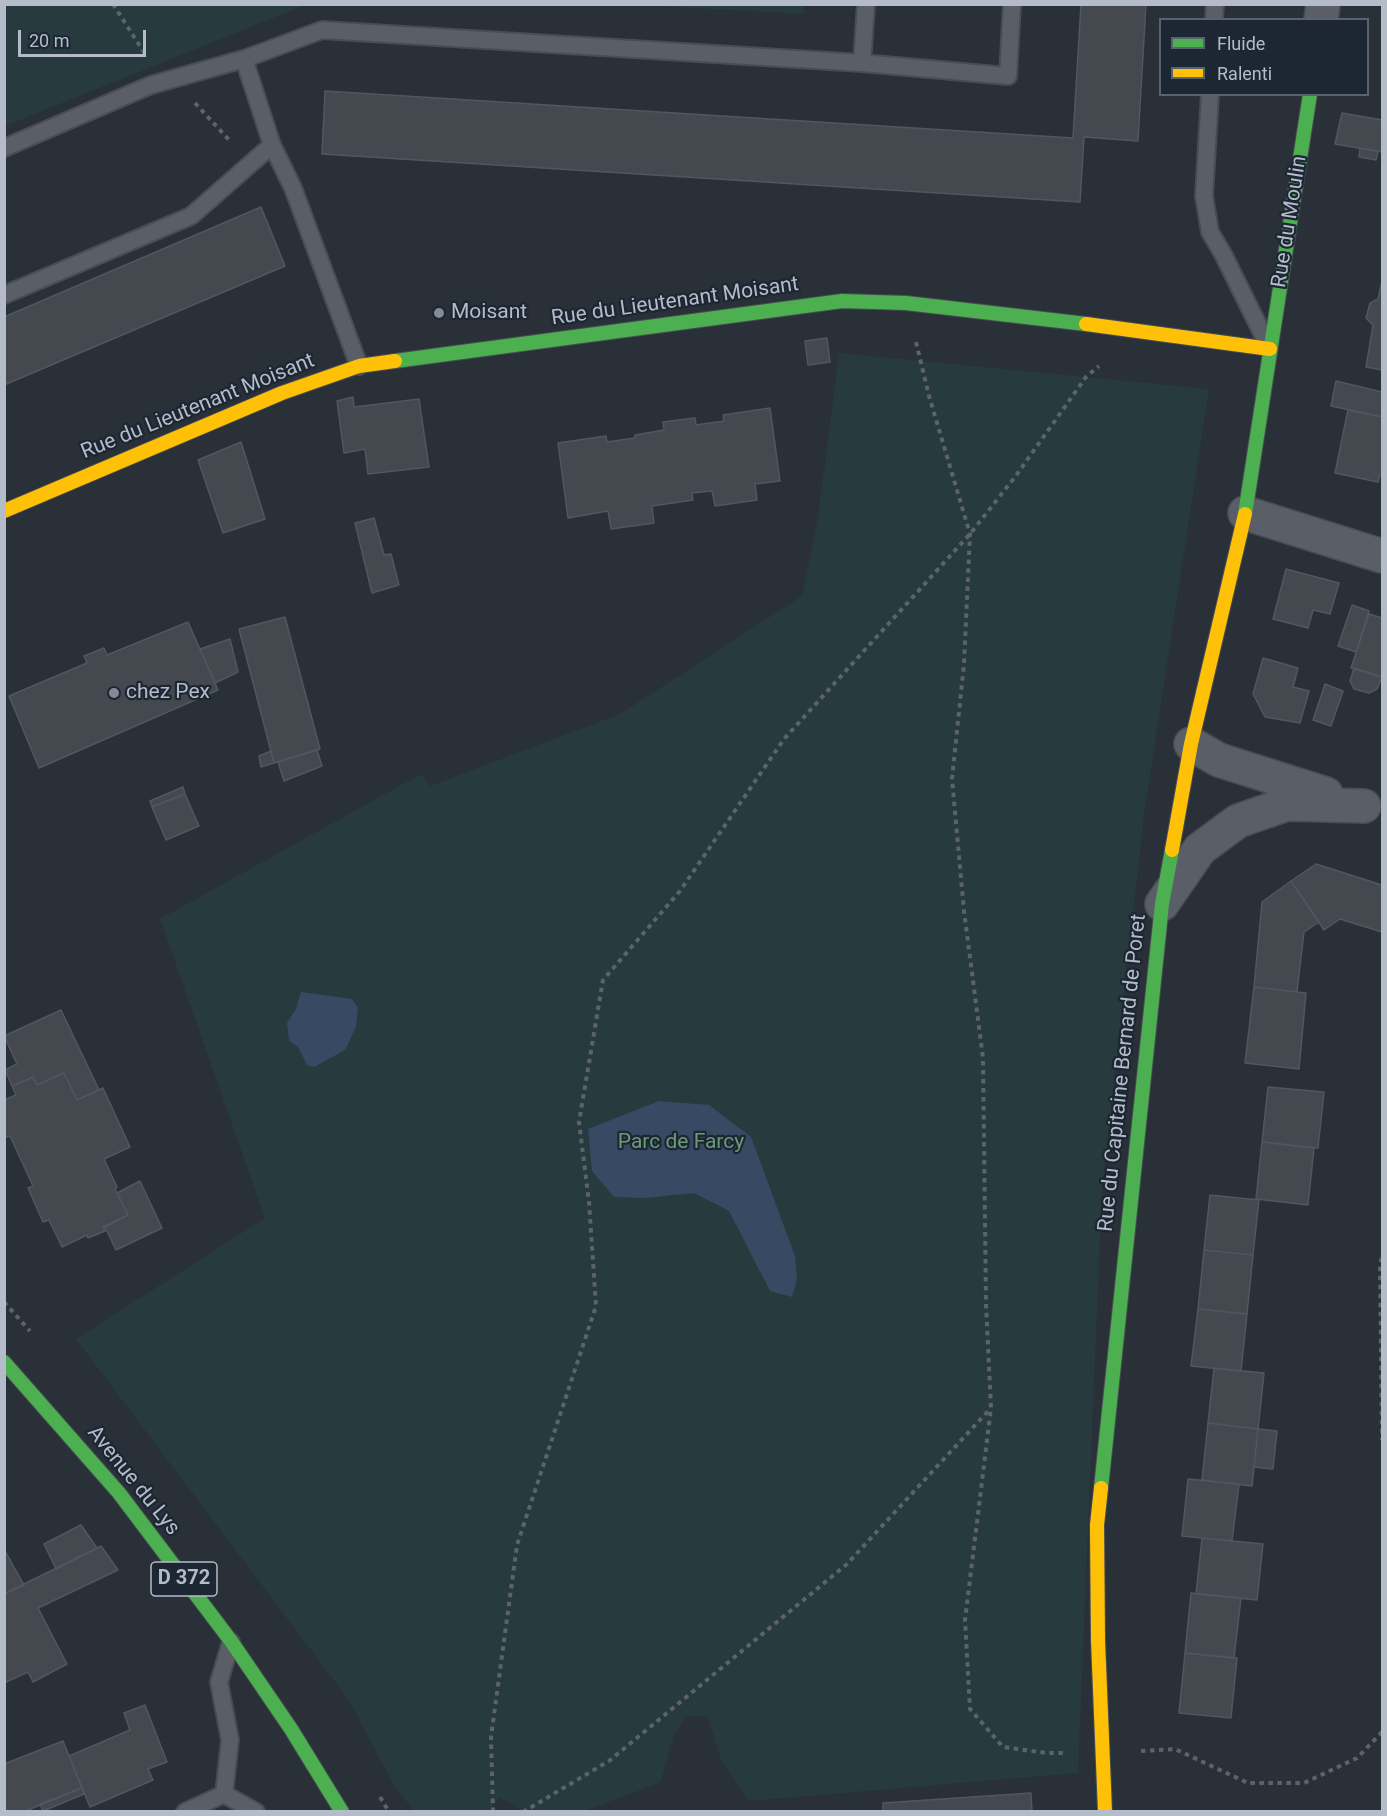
<!DOCTYPE html>
<html>
<head>
<meta charset="utf-8">
<style>
	body { margin:0 }
	#map { position:relative; width:1387px; height:1816px; overflow:hidden; background:#2a3038; font-family:Roboto,sans-serif }
	canvas { display:block }
	.frame { position:absolute; inset:0; border:6px solid #b4bcc9; pointer-events:none }
	.legend { position:absolute; left:1159px; top:18px; width:210px; height:78px; box-sizing:border-box; background:#1d2633; border:2px solid #59626f; margin:0; padding:8px 10px; list-style:none; font-size:18px; color:#b4bcc9 }
	.legend li { display:flex; align-items:center; gap:12px; height:30px }
	.legend b { width:30px; border:2px solid #59626f }
	.scale { position:absolute; left:18px; top:30px; width:128px; height:27px; box-sizing:border-box; border:3px solid #b4bcc9; border-top:0; padding-left:8px; font-size:18px; line-height:21px; white-space:nowrap; color:#b4bcc9; -webkit-text-stroke:4px #1d2633; paint-order:stroke }
</style>
</head>
<body>
<div id="map">
<canvas width="1387" height="1816"></canvas>
<div class="frame"></div>
<ul class="legend">
<li><b style="height:8px;background:#4caf50"></b>Fluide</li>
<li><b style="height:8px;background:#ffc107"></b>Ralenti</li>
</ul>
<div class="scale">20 m</div>
</div>
<script>
const ctx = document.querySelector('canvas').getContext('2d');
ctx.lineJoin = 'round';
function paint(path, color) {
  ctx.fillStyle = color;
  ctx.fill(path, 'evenodd');
}
function shape(rows) {
  const path = new Path2D();
  for (const r of rows) {
    path.moveTo(r[0], r[1]);
    for (let i = 2; i < r.length; i += 2) path.lineTo(r[i], r[i + 1]);
  }
  return path;
}
function strokePath(path, color, width, dash) {
  ctx.strokeStyle = color;
  ctx.lineWidth = width;
  ctx.lineCap = dash ? 'butt' : 'round';
  ctx.setLineDash(dash || []);
  ctx.stroke(path);
}
function write(font, color, halo, rows, align = 'center') {
  ctx.font = font + ' Roboto,sans-serif';
  ctx.lineWidth = 4.5;
  ctx.setLineDash([]);
  ctx.textBaseline = 'middle';
  ctx.strokeStyle = halo;
  ctx.fillStyle = color;
  for (const [text, x, y, turn = 0] of rows) {
    ctx.save();
    ctx.translate(x, y);
    ctx.rotate((+turn || 0) * Math.PI / 180);
    ctx.textAlign = isNaN(turn) ? turn : align;
    if (halo) ctx.strokeText(text, 0, 0);
    ctx.fillText(text, 0, 0);
    ctx.restore();
  }
}
const green = shape([
	[5,4,305,4,305,5,5,126],
	[639,5,804,5,804,14],
	[839,353,1209,389,1145,808,1102,1188,1078,1773,749,1801,721,1760,708,1717,686,1716,674,1735,660,1783,584,1811,521,1811,514,1804,499,1798,489,1811,414,1811,395,1787,348,1699,76,1339,265,1218,160,919,421,774,430,786,620,714,802,596,818,518]
]);
const water = shape([
	[301,992,352,999,358,1008,356,1027,345,1050,314,1067,307,1065,298,1047,289,1041,287,1023,296,1009],
	[659,1101,709,1105,751,1137,795,1256,797,1279,792,1297,770,1291,729,1211,694,1193,645,1198,614,1197,592,1171,588,1129]
]);
const building = shape([
	[1081,4,1146,4,1138,141,1084,137,1080,202,322,154,325,91,1073,138,1081,4],
	[1342,113,1382,120,1382,152,1335,144,1342,113],
	[1360,148,1378,151,1376,160,1359,157,1360,148],
	[261,207,285,266,4,385,4,317,261,207],
	[1382,281,1382,370,1366,367,1373,325,1366,318,1370,303,1378,299,1382,281],
	[827,338,830,362,808,365,805,341,827,338],
	[1336,381,1382,392,1382,417,1331,406,1336,381],
	[353,397,354,407,419,399,429,467,368,474,365,449,344,453,337,401,353,397],
	[770,408,780,481,755,484,757,500,715,506,712,491,692,493,693,500,652,506,654,523,611,529,608,511,568,518,558,443,606,436,607,442,635,438,635,435,664,430,663,422,695,418,696,425,724,421,723,415,770,408],
	[1348,410,1382,417,1382,475,1380,475,1378,482,1335,473,1348,410],
	[241,442,265,519,223,533,198,460,241,442],
	[374,518,384,555,391,554,399,585,372,593,355,523,374,518],
	[1286,569,1339,583,1330,614,1313,610,1308,628,1273,619,1286,569],
	[1352,605,1369,611,1356,652,1338,646,1352,605],
	[1369,614,1382,618,1382,677,1351,668,1369,614],
	[285,617,320,749,274,763,239,629,285,617],
	[188,622,218,690,39,768,9,696,87,663,84,656,104,648,107,655,188,622],
	[230,639,238,672,215,683,200,649,230,639],
	[1263,658,1298,668,1293,687,1309,691,1300,723,1265,717,1253,694,1263,658],
	[1354,668,1382,677,1377,689,1369,693,1354,689,1350,681,1354,668],
	[1325,684,1343,691,1331,726,1313,720,1325,684],
	[317,750,322,766,284,781,278,762,317,750],
	[271,751,274,763,261,767,259,756,271,751],
	[183,787,185,794,152,807,150,801,183,787],
	[185,794,199,826,166,840,152,807,185,794],
	[1316,864,1382,885,1382,932,1340,919,1324,930,1291,881,1316,864],
	[1291,881,1319,922,1304,932,1297,992,1254,987,1262,902,1291,881],
	[1254,987,1306,993,1299,1069,1245,1063,1254,987],
	[61,1010,99,1090,77,1100,64,1073,37,1085,33,1077,12,1086,5,1070,17,1064,4,1036,61,1010],
	[64,1073,77,1100,103,1088,130,1147,104,1159,117,1187,115,1189,128,1215,103,1227,105,1231,88,1238,87,1235,62,1247,49,1220,43,1222,28,1188,33,1186,10,1136,4,1138,4,1100,16,1095,12,1086,33,1077,37,1085,64,1073],
	[1268,1087,1324,1092,1318,1148,1262,1142,1268,1087],
	[1262,1142,1314,1148,1308,1205,1256,1199,1262,1142],
	[140,1181,162,1228,116,1250,105,1227,128,1215,117,1193,140,1181],
	[1210,1195,1259,1200,1253,1255,1204,1250,1210,1195],
	[1204,1250,1253,1255,1247,1314,1198,1309,1204,1250],
	[1198,1309,1247,1314,1241,1371,1191,1366,1198,1309],
	[1214,1368,1264,1373,1258,1429,1208,1423,1214,1368],
	[1208,1423,1258,1429,1252,1486,1202,1480,1208,1423],
	[1258,1429,1277,1431,1273,1469,1254,1467,1258,1429],
	[1188,1479,1239,1484,1232,1541,1182,1536,1188,1479],
	[81,1525,97,1548,56,1569,44,1544,81,1525],
	[1202,1538,1263,1544,1257,1600,1196,1594,1202,1538],
	[101,1546,118,1570,38,1608,67,1664,33,1682,28,1672,4,1683,4,1594,101,1546],
	[4,1549,24,1585,4,1594,4,1549],
	[1191,1593,1241,1598,1234,1658,1185,1653,1191,1593],
	[1185,1653,1237,1658,1231,1718,1179,1713,1185,1653],
	[145,1705,167,1762,148,1769,153,1780,90,1807,69,1756,130,1730,124,1713,145,1705],
	[63,1741,82,1788,23,1812,5,1812,4,1764,63,1741],
	[82,1788,84,1794,43,1811,40,1804,82,1788],
	[1031,1793,1032,1812,883,1812,883,1803,1031,1793]
]);
const path = shape([
	[113,4,145,54],
	[195,103,230,141],
	[916,342,929,396,970,534,964,664,952,779,964,911,983,1058,986,1304,991,1408,965,1620,970,1709,1003,1747,1047,1753,1065,1753],
	[1382,1258,1380,1264,1382,1440],
	[4,1302,30,1331],
	[1141,1751,1175,1749,1248,1783,1304,1783,1357,1758,1382,1732],
	[380,1797,389,1812],
	[493,1812,491,1737,517,1545,596,1306,589,1202,579,1122,603,980,680,891,784,739,970,534,1015,477,1086,377,1099,366],
	[523,1812,609,1761,847,1564,990,1409]
]);
const lane = shape([
	[1214,20,1215,4],
	[862,63,1008,76,1012,4],
	[1210,94,1204,196,1210,232,1223,254,1267,343],
	[4,148,151,85,244,59],
	[4,295,191,216,272,145],
	[359,366,293,188,272,145,244,59,322,30,862,63,866,4],
	[231,1642,219,1682,230,1740,224,1794,256,1812],
	[185,1812,224,1794]
]);
const street = shape([
	[1321,20,1323,4],
	[1245,513,1382,556],
	[1191,744,1219,760,1326,794],
	[1162,904,1200,849,1238,821,1287,804,1364,806]
]);
const fast = shape([
	[395,361,842,301,906,303,1086,324],
	[1245,514,1310,94],
	[4,1362,119,1493,231,1641,291,1729,342,1812],
	[1101,1488,1162,904,1172,850]
]);
const slow = shape([
	[1086,324,1270,349],
	[4,511,282,393,359,366,395,361],
	[1172,850,1191,744,1245,514],
	[1101,1488,1097,1525,1098,1640,1105,1812]
]);
const markers = [
	[439,313,6,"#848b96"],
	[114,693,6,"#848b96"]
];
const shields = [
	[184,1579,66]
];
const shieldNames = [
	["D 372",184,1579]
];
const streetNames = [
	["Rue du Moulin",1290,222,-81],
	["Rue du Lieutenant Moisant",675,302,-8],
	["Rue du Lieutenant Moisant",198,407,-22],
	["Rue du Capitaine Bernard de Poret",1123,1073,-84],
	["Avenue du Lys",133,1481,51]
];
const poiNames = [
	["Moisant",451,313],
	["chez Pex",126,693]
];
const parkNames = [
	["Parc de Farcy",681,1143]
];
paint(green, '#273a3e');
paint(water, '#384963');
paint(building, '#444950');
strokePath(building, '#52575f', 1.5);
strokePath(lane, '#484c53', 20);
strokePath(street, '#484c53', 36);
strokePath(fast, '#484c53', 16);
strokePath(slow, '#484c53', 16);
strokePath(path, '#5d636a', 4, [4.5, 4.5]);
strokePath(lane, '#5a5e66', 16);
strokePath(street, '#5a5e66', 33);
strokePath(fast, '#4caf50', 14);
strokePath(slow, '#ffc107', 14);
for (const [x, y, r, color] of markers) {
  const dot = new Path2D();
  dot.arc(x, y, r, 0, 2 * Math.PI);
  ctx.fillStyle = color;
  ctx.fill(dot);
  strokePath(dot, '#1d2633', 2);
}
for (const [x, y, w] of shields) {
  const box = new Path2D();
  box.roundRect(x - w / 2, y - 17, w, 34, 4.5);
  ctx.fillStyle = '#1d2633';
  ctx.fill(box);
  strokePath(box, '#b4bcc9', 1.5);
}
write('bold 20px', '#b4bcc9', null, shieldNames);
write('21px', '#b4bcc9', '#1d2633', streetNames);
write('21px', '#b4bcc9', '#1d2633', poiNames, 'left');
write('21px', '#6b9a76', '#1d2633', parkNames);
</script>
</body>
</html>
